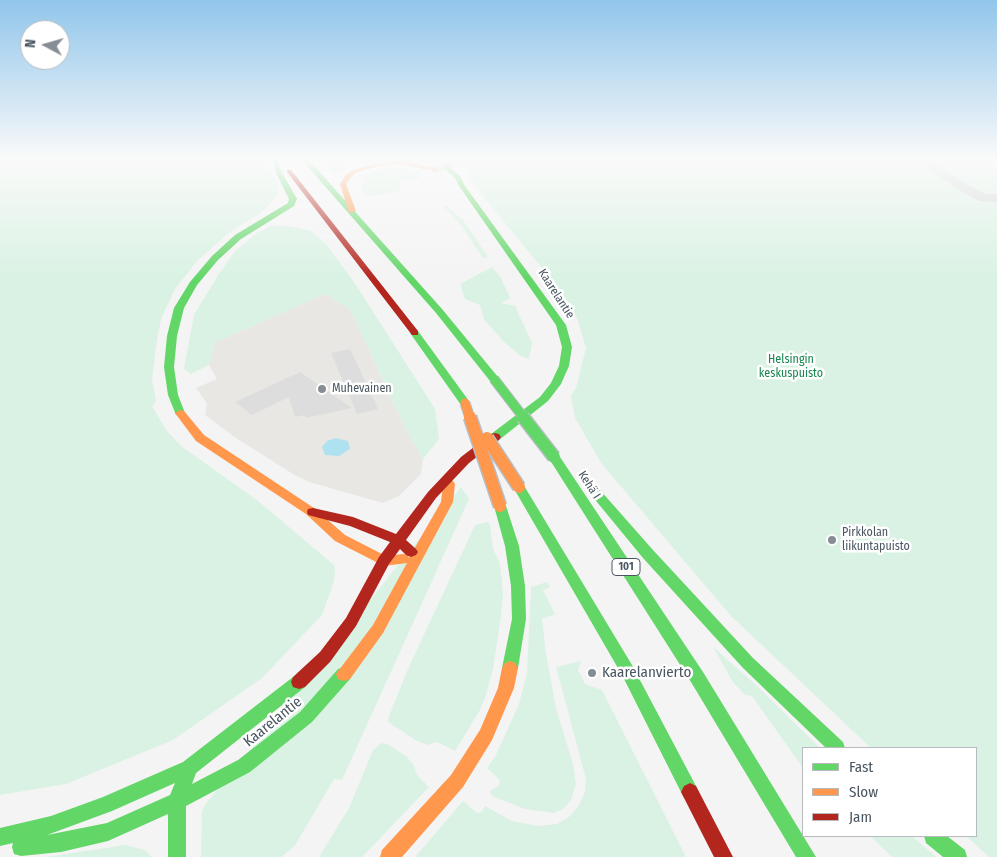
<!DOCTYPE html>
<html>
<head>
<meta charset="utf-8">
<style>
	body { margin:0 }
	#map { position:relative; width:997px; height:857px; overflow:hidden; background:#f4f4f4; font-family:"Fira Sans Condensed",sans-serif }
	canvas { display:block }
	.legend { position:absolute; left:802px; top:747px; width:175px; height:90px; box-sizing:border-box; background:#fff; border:1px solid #b7bbc0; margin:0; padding:6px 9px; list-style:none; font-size:15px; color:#4a5661 }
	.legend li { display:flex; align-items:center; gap:10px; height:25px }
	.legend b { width:25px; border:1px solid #b7bbc0 }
	.north { position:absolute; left:20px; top:20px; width:50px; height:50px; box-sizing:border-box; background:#fff; border:1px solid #b7bbc0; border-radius:50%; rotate:276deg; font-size:14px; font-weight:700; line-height:20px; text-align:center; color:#4a5661 }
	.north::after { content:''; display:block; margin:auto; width:18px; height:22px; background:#868d94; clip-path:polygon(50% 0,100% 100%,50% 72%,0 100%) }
</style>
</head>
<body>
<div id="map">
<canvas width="997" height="857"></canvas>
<ul class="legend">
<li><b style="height:6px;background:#63d668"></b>Fast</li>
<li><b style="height:6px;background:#ff974d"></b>Slow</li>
<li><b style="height:6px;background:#b3261e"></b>Jam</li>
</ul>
<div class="north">N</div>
</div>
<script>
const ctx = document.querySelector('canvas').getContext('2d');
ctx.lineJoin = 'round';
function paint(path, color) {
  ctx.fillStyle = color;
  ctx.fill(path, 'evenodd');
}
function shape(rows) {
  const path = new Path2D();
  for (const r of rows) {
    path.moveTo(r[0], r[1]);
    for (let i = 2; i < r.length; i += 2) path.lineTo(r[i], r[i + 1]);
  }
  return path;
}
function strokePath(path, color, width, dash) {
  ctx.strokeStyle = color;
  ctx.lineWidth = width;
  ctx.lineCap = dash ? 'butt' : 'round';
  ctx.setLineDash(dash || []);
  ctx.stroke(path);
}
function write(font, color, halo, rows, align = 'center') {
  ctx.font = font + ' "Fira Sans Condensed",sans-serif';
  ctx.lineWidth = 5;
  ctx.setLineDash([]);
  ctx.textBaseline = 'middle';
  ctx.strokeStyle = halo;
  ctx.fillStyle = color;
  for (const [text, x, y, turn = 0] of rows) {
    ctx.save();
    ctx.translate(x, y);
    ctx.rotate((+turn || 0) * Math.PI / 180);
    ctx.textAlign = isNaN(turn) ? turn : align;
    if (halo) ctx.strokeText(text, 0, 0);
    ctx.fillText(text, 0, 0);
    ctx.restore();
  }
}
const commercial = shape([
	[325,294,350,309,403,423,423,459,421,474,399,496,383,503,309,482,293,474,236,438,205,415,207,403,196,388,217,379,209,365,214,343]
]);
const green = shape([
	[0,159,261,159,279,183,277,196,261,213,230,232,197,261,175,289,161,319,157,340,152,379,156,401,152,406,166,430,181,446,258,501,335,566,334,581,322,615,262,678,173,740,66,784,0,795],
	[449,159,997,159,997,857,989,857,966,836,976,836,976,748,871,748,731,616,602,464,575,418,571,396,576,388,586,348,577,318,542,268,473,184,465,170],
	[322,161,359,163,335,175],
	[384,168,401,168,419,171,423,175,418,179,401,182,401,189,388,194,366,197,361,187,367,179,359,175],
	[446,205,464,221,488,257,483,258,460,224,444,207],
	[271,226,288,226,310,230,328,246,356,285,435,409,439,439,423,459,403,423,350,309,325,294,214,343,209,365,191,374,184,369,194,315,220,272,235,251,257,233],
	[492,267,501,278,510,298,501,303,515,306,532,343,529,359,519,355,503,341,484,319,480,305,465,299,460,284],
	[461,487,469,499,342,780,334,779,294,847,281,857,201,857,202,812,205,805],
	[488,522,490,525,493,549,500,564,503,594,501,616,493,669,486,695,480,710,455,751,437,742,428,745,417,741,388,722,389,716,408,669,475,525],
	[547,582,550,587,543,590,555,614,542,619,546,654,556,708,573,764,576,784,571,800,563,809,554,813,525,809,492,796,490,791,499,786,500,780,487,768,496,755,519,704,527,673,531,587],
	[713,647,756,685,820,748,803,748,803,768,752,696,745,695,733,682],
	[581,661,578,670,585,684,602,690,686,857,415,857,463,801,477,813,482,812,485,806,512,821,538,826,557,824,569,817,579,805,585,792,586,779,556,667],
	[382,743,387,744,406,756,413,764,417,775,429,787,362,857,319,857,349,808,373,750],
	[870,836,912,836,936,857,892,857],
	[125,845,145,850,152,857,46,857]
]);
const water = shape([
	[336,438,348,441,350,449,339,456,325,455,322,447,327,441]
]);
const stream = shape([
	[491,161,492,159]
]);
const building = shape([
	[350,349,378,409,357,414,331,353],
	[300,372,352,408,306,418,305,415,295,417,289,397,252,415,235,402]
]);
const street = shape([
	[457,159,476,159,435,173,429,169,431,166,457,159],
	[914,159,928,159,972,187,986,194,997,194,997,202,979,201,964,193,914,159]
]);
const fast = shape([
	[272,159,278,159,281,171,297,199,294,206,241,239,218,260,197,285,184,308,177,336,174,367,178,395,185,413,180,416,176,415,168,395,164,367,167,336,174,308,190,282,212,256,235,235,288,203,289,199,275,171,272,159],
	[301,159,308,159,442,309,498,377,499,379,498,381,490,381,436,313,301,159],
	[443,165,447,165,460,176,465,186,566,325,572,347,569,366,561,384,548,401,499,440,495,441,491,440,489,437,491,434,540,397,551,383,559,366,562,347,556,325,459,186,455,178,443,167,443,165],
	[415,330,418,331,469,401,470,403,469,405,461,405,410,333,415,330],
	[554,453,558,454,703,672,816,857,796,857,691,682,548,457,554,453],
	[519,483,523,484,632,665,696,786,699,792,696,798,690,801,684,798,622,675,513,487,515,484,519,483],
	[596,489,600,490,653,550,753,658,843,742,845,748,826,748,743,668,643,558,592,496,590,493,592,490,596,489],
	[500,502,504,503,506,506,519,546,525,586,526,619,518,668,515,673,510,675,505,673,502,668,512,619,511,586,505,546,494,506,496,503,500,502],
	[344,667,350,669,352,674,350,679,312,722,250,772,186,806,186,857,168,857,168,814,108,841,61,852,21,856,14,854,12,847,13,843,0,846,0,828,51,816,103,797,183,762,293,677,299,675,305,677,307,682,305,687,196,773,192,784,238,760,300,712,338,669,344,667],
	[175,783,170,795,107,823,47,835,112,811,175,783],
	[924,836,947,836,965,850,967,857,943,857,926,843,924,836]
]);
const slow = shape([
	[399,160,438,169,435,171,399,164,380,166,357,172,351,177,346,184,356,211,349,213,340,184,346,175,353,170,377,163,399,160],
	[180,410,184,411,204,435,314,508,345,535,386,556,403,554,408,555,409,558,441,502,443,484,445,481,453,481,455,484,453,502,383,633,350,679,344,681,338,679,336,674,373,625,407,563,384,566,335,541,306,514,196,441,175,413,180,410],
	[510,661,515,663,518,668,514,688,492,740,463,787,402,857,380,857,382,850,451,775,480,730,498,688,502,668,505,663,510,661]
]);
const jam = shape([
	[287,170,291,170,418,331,418,335,412,335,287,172,287,170],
	[495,433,499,434,501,437,499,440,469,463,436,498,406,540,416,549,418,552,416,555,411,557,406,555,400,549,389,564,356,626,330,662,305,687,299,689,293,687,291,682,293,677,320,652,346,618,379,557,390,542,350,526,308,515,307,512,308,509,313,508,353,517,396,534,428,492,461,457,491,434,495,433],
	[690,783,696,786,733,857,714,857,681,792,684,786,690,783]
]);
const fastBridgeFar1 = shape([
	[494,379,524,418]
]);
const fastBridge = shape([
	[523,417,554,457]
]);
const slowBridgeFar1 = shape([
	[465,403,470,418]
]);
const slowBridge = shape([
	[470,417,500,506],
	[487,438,519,487]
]);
const markers = [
	[322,389,5,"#868d94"],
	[832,540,5,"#868d94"],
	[592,673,5,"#868d94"]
];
const shields = [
	[626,567,28]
];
const shieldNames = [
	["101",626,567]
];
const streetNames = [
	["Kaarelantie",556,294,57],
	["Kehä I",589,485,57]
];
const parkNames = [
	["Helsingin",791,360],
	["keskuspuisto",791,374]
];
const poiNames = [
	["Muhevainen",332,389],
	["Pirkkolan",842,533],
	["liikuntapuisto",842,547]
];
const nearPoinames = [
	["Kaarelanvierto",602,673]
];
const nearStreetnames = [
	["Kaarelantie",273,722,-39]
];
paint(commercial, '#e8e7e3');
paint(green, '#d9f2e3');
paint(water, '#aee2f0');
strokePath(stream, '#aee2f0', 3);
paint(building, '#ddddde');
paint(street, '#ced0d2');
paint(fast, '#63d668');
paint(slow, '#ff974d');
paint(jam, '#b3261e');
strokePath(fastBridgeFar1, '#b9bec3', 11, []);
strokePath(fastBridge, '#b9bec3', 15, []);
strokePath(slowBridgeFar1, '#b9bec3', 11, []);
strokePath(slowBridge, '#b9bec3', 15, []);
strokePath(fastBridgeFar1, '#63d668', 9);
strokePath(fastBridge, '#63d668', 12);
strokePath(slowBridgeFar1, '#ff974d', 9);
strokePath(slowBridge, '#ff974d', 12);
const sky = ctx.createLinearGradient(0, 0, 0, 279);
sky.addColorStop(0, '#91c6eb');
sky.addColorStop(0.57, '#fafafa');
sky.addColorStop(1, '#fafafa00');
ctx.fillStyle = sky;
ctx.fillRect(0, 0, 997, 279);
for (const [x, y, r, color] of markers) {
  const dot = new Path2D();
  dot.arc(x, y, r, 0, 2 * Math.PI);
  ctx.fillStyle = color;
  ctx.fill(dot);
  strokePath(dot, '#fff', 2);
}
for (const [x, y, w] of shields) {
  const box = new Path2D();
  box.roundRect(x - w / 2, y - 8.5, w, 17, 4);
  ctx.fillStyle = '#fff';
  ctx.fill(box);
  strokePath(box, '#4a5661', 1);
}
write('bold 11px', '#4a5661', null, shieldNames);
write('12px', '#4a5661', '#fff', streetNames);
write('12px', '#17864f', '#fff', parkNames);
write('12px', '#4a5661', '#fff', poiNames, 'left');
write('15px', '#4a5661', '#fff', nearPoinames, 'left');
write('15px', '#4a5661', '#fff', nearStreetnames);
</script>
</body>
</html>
